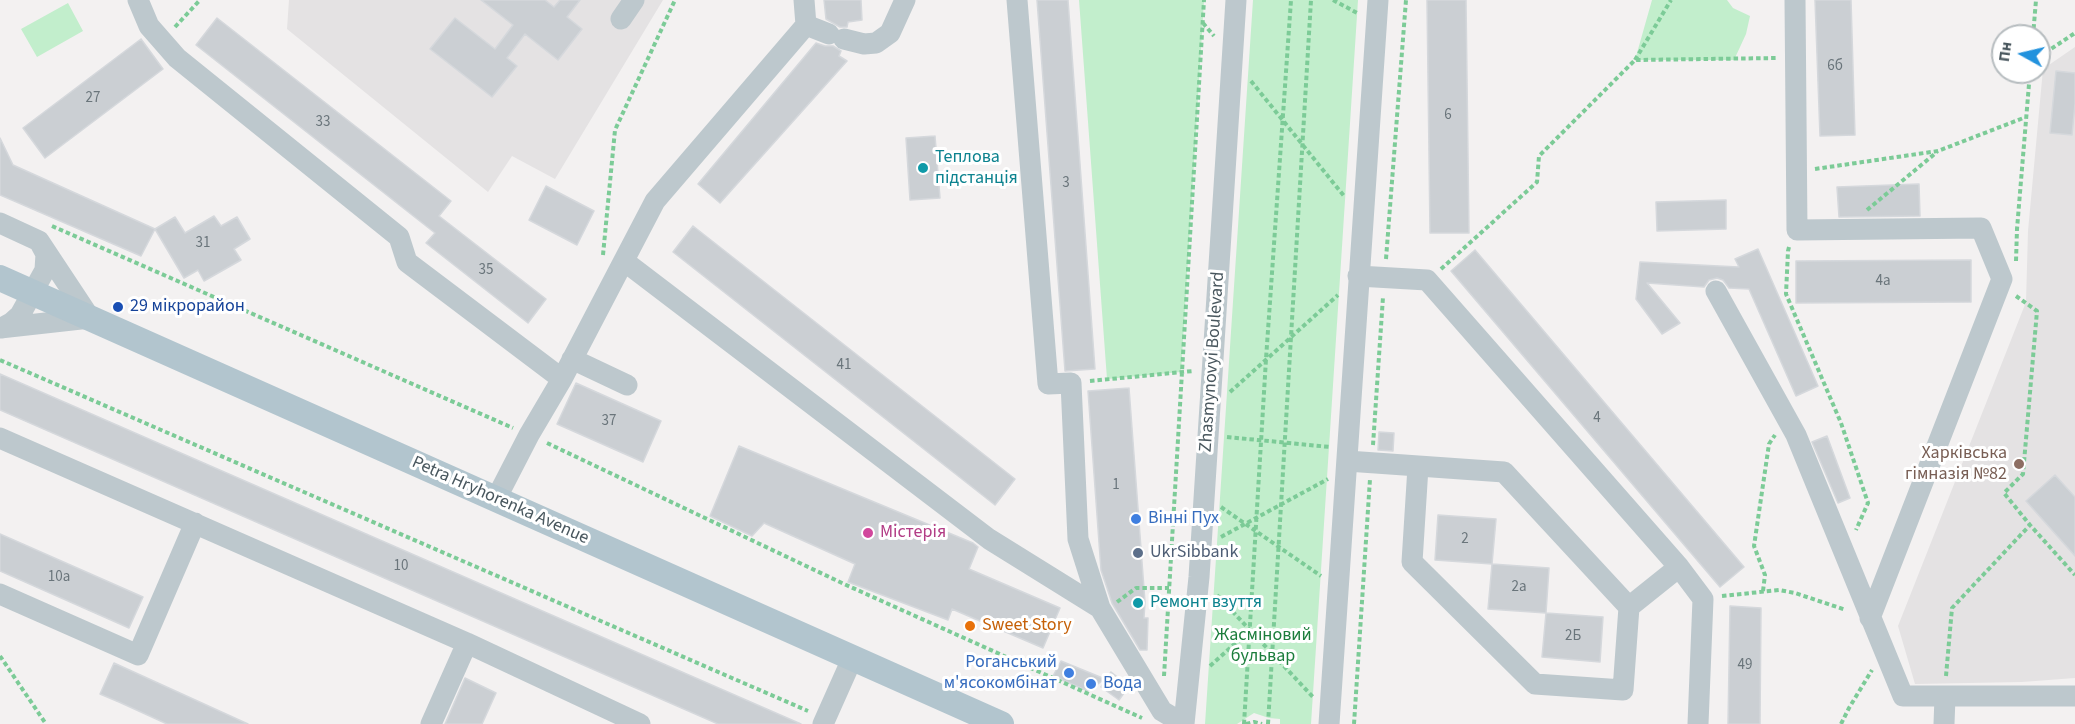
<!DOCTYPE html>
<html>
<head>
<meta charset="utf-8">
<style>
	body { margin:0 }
	#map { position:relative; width:2075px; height:724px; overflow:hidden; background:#f3f1f1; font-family:"Source Sans 3",sans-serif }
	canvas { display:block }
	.north { position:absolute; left:1991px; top:24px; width:60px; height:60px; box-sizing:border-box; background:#fff; border:2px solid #b6bcbf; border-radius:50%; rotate:278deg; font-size:16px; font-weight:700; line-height:24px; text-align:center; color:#49575e }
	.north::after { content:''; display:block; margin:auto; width:21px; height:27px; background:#2292dd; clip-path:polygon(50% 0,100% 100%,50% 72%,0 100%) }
</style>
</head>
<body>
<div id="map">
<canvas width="2075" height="724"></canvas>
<div class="north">Пн</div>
</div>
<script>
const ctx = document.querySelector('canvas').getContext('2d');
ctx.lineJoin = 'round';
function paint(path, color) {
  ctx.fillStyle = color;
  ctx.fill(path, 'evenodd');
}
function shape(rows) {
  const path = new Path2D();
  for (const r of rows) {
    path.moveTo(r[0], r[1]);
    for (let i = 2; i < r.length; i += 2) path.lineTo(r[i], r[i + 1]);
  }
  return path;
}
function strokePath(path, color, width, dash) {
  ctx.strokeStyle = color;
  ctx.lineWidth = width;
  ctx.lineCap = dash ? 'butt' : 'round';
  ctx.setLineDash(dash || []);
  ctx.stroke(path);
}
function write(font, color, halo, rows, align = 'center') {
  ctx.font = font + ' "Source Sans 3",sans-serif';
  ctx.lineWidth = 6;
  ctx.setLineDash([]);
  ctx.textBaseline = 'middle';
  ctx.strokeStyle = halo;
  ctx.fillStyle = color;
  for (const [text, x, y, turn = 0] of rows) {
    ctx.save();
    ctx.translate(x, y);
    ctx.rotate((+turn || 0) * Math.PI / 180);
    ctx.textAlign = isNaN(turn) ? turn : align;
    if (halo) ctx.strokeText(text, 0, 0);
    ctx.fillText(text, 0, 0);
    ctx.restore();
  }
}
const education = shape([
	[289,0,663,0,555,179,512,156,488,192,287,29],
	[2075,47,2075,678,2022,682,1915,684,1898,626,2026,302,2028,231,2043,69]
]);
const green = shape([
	[1079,0,1204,0,1181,372,1107,379],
	[1253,0,1358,0,1311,724,1280,724,1280,719,1269,718,1254,713,1237,724,1205,724],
	[1652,0,1727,0,1733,8,1750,16,1746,34,1734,60,1635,60],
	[68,3,83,31,37,57,21,29]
]);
const building = shape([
	[481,0,545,0,554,7,560,0,580,0,567,17,582,29,558,60,525,34,507,58,517,66,492,97,430,49,455,18,495,49,513,25,481,0],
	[824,0,861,0,862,20,848,22,847,27,840,27,826,19,824,0],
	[1037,0,1068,0,1095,369,1065,371,1037,0],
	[1427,0,1466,0,1469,233,1430,233,1427,0],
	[1815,0,1851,0,1855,135,1820,136,1815,0],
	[217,18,451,201,439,216,546,299,528,323,426,243,435,233,196,45,217,18],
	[141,39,163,69,45,158,23,128,141,39],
	[816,43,825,46,833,46,841,51,839,56,847,61,720,203,698,184,816,43],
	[2056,71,2075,73,2075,104,2072,135,2050,133,2056,71],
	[935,136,940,198,910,200,906,138,935,136],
	[0,138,13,165,155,229,141,256,0,195,0,138],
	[1919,184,1920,216,1839,217,1837,187,1919,184],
	[546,186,594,211,577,245,529,220,546,186],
	[1726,200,1726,229,1657,231,1656,202,1726,200],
	[214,216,221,226,237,217,250,239,234,249,241,260,204,281,198,270,184,278,155,229,175,217,185,233,214,216],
	[693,226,1015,479,995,505,673,252,693,226],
	[1758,249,1818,386,1796,396,1749,289,1729,288,1723,280,1717,278,1709,280,1704,287,1647,283,1680,323,1662,334,1636,299,1640,262,1739,267,1735,259,1758,249],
	[1475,250,1744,567,1720,587,1451,271,1475,250],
	[1971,260,1971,302,1796,303,1796,261,1971,260],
	[0,374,801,724,718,724,0,410,0,374],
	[576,383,661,421,643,462,557,424,576,383],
	[1129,388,1145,602,1144,618,1148,618,1147,650,1140,650,1112,603,1101,570,1088,391,1129,388],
	[1379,432,1394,433,1393,451,1378,450,1379,432],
	[1827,436,1850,498,1838,503,1812,442,1827,436],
	[739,446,973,543,978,547,969,569,1060,608,1043,648,952,609,948,620,848,582,855,564,764,523,752,536,710,516,739,446],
	[2055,475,2075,497,2075,556,2026,501,2055,475],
	[1438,515,1496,519,1492,564,1435,560,1438,515],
	[0,534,143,597,129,628,0,571,0,534],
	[1492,564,1549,568,1546,613,1488,609,1492,564],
	[1730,606,1761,608,1760,724,1728,724,1730,606],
	[1546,613,1603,617,1600,662,1542,657,1546,613],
	[1061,661,1105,679,1088,691,1053,676,1061,661],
	[114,663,248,724,167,724,119,702,100,694,114,663],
	[1111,672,1129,686,1119,700,1101,687,1111,672],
	[465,678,496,693,482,724,445,724,465,678]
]);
const path = shape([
	[1333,0,1359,14],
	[1203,23,1214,36],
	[175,27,200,0],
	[2033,36,2036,0],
	[2039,57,2075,33],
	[1635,60,1671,0],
	[1251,81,1344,196],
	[1815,169,1938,151,2026,117],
	[1867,210,1937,152],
	[52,226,513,428],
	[1789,247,1788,251,1786,294,1841,423,1868,503,1856,530],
	[603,255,615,130,675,0],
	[1386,259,1406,0],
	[2016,261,2017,229,2030,72],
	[1441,269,1537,182,1539,156,1635,60,1777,58],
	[2016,296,2037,311,2023,474,2004,493,2030,525,2075,575],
	[0,360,808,711],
	[1090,381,1193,371],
	[1230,392,1338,295],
	[1227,437,1330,447],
	[547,443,844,584,1142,718],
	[1373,445,1383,297],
	[1221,507,1321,576],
	[1221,537,1328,479],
	[1763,591,1765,575,1754,546,1769,444,1775,435],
	[1217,595,1313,697],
	[1722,596,1779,590,1795,593,1846,610],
	[1117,602,1136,588,1169,588],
	[0,656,46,724],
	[1210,666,1249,631],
	[1164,676,1204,0],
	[1946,676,1952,608,2030,525],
	[1244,724,1266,359,1291,0],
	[1246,724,1254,722,1262,724],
	[1268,724,1311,0],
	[1354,724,1370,479],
	[1841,724,1849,708,1872,670]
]);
const minor = shape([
	[138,0,149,26,177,58,399,237,407,262,562,379],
	[804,0,806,25,829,34],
	[1017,0,1048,384,1071,383,1078,539,1100,608,1162,711,1172,717,1184,720],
	[1795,0,1797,230,1981,228,2002,279,1870,618],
	[621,19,634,0],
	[844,39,864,44,876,43,890,33,905,0],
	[0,223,39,241,46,254,45,270,20,315,11,323,2,328],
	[624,261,989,539,1100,608],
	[1358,276,1427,280,1679,567,1703,599,1698,724],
	[1716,291,1796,435,1903,696,2075,696],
	[0,328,90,318,39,241],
	[572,359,627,385],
	[0,438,467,643,640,724],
	[1347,461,1504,472,1629,607,1679,567],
	[1418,467,1412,562,1535,684,1623,690,1629,607],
	[496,499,529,435,562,379,655,201,806,25],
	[0,594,138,655,195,523],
	[431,724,467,643],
	[823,724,852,659],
	[1184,724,1199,577,1236,0],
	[1329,724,1378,0],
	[1944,724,1945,697]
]);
const major = shape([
	[0,278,1001,724]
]);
const markers = [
	[923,168,6,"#0f9aa8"],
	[118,307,6,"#1a4fb4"],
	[2019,464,6,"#8d6e63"],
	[1136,519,6,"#3f7fe0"],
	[868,533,6,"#d1479c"],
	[1138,553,6,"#5c6f8a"],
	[1138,603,6,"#0f9aa8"],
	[970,626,6,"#e8710a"],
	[1069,673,6,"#3f7fe0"],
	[1091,684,6,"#3f7fe0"]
];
const numberNames = [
	["6б",1835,67],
	["27",93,99],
	["6",1448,116],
	["33",323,123],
	["3",1066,184],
	["31",203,244],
	["35",486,271],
	["4а",1883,282],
	["41",844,366],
	["4",1597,419],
	["37",609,422],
	["1",1116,486],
	["2",1465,540],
	["10",401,567],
	["10а",59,578],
	["2а",1519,588],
	["2Б",1573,637],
	["49",1745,666]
];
const cultureNames = [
	["Теплова",935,158],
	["підстанція",935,179],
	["Ремонт взуття",1150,603]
];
const transitNames = [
	["29 мікрорайон",130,307]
];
const streetNames = [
	["Zhasmynovyi Boulevard",1213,362,-86],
	["Petra Hryhorenka Аvenue",500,501,24]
];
const educationNames = [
	["Харківська",2007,454],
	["гімназія №82",2007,475]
];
const shopNames = [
	["Вінні Пух",1148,519],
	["Роганський",1057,663,"right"],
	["м'ясокомбінат",1057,684,"right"],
	["Вода",1103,684]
];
const hotelNames = [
	["Містерія",880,533]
];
const serviceNames = [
	["UkrSibbank",1150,553]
];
const foodNames = [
	["Sweet Story",982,626]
];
const parkNames = [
	["Жасміновий",1263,636],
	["бульвар",1263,657]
];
paint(education, '#e4e2e3');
paint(green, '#c2eecc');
paint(building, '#cbcfd3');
strokePath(building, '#d5d8dc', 1.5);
strokePath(path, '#7ccb97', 4, [4.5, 3]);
strokePath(minor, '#bdc8cd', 21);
strokePath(major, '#b2c5ce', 26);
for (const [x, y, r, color] of markers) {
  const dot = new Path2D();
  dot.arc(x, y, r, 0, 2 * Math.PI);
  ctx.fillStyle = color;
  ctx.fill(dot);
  strokePath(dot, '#fff', 2);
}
write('15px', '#6a757b', null, numberNames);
write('18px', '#0d838f', '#fff', cultureNames, 'left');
write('18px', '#164399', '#fff', transitNames, 'left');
write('18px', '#49575e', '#fff', streetNames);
write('18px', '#785e54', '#fff', educationNames, 'right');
write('18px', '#366cbe', '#fff', shopNames, 'left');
write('18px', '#b23c85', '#fff', hotelNames, 'left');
write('18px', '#4e5e75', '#fff', serviceNames, 'left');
write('18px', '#c56008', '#fff', foodNames, 'left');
write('18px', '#1c7d3c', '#fff', parkNames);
</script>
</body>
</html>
